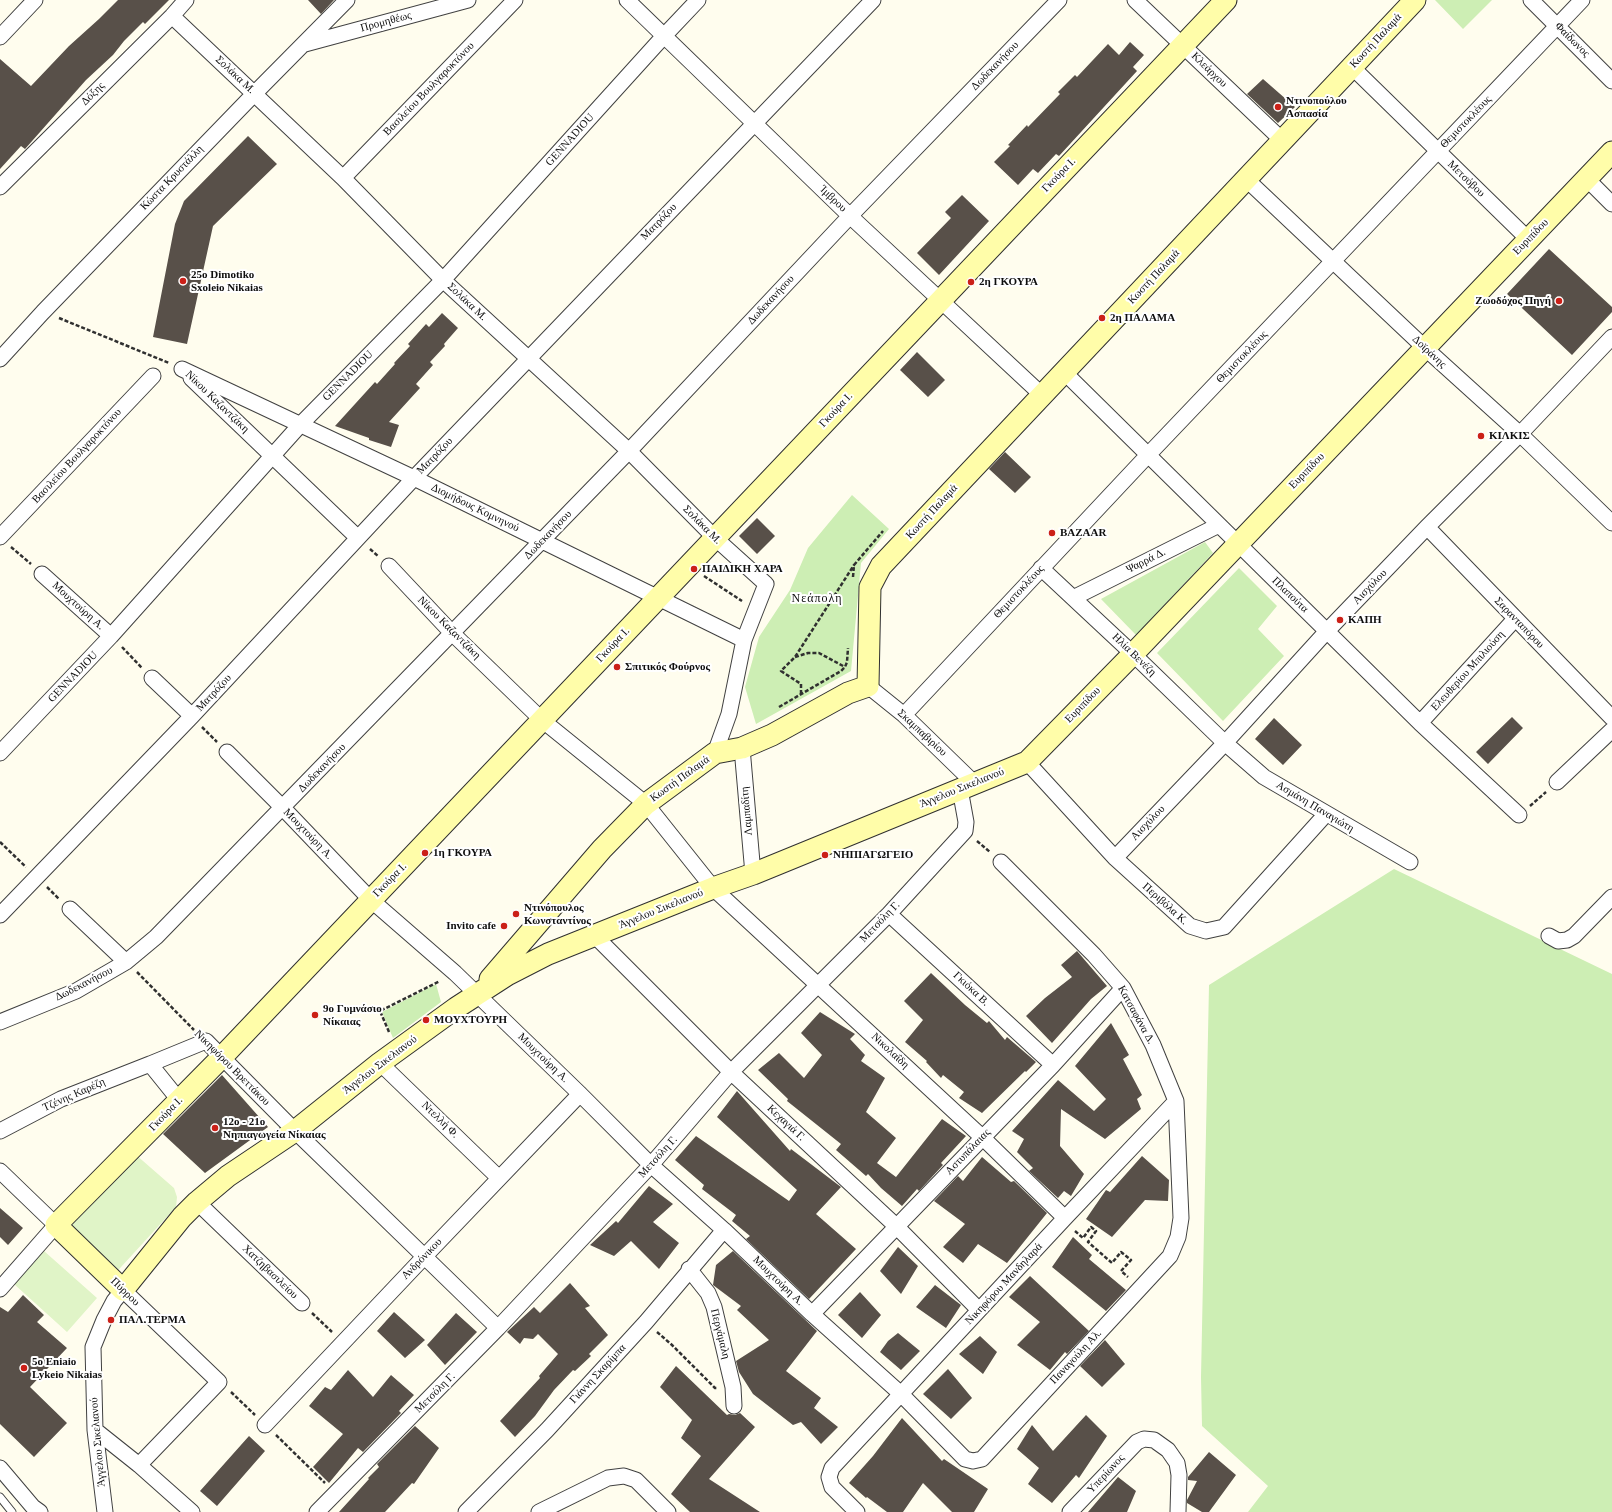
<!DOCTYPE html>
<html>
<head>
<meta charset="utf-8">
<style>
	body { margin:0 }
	canvas { display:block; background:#fffdee }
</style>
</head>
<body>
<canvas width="1612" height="1512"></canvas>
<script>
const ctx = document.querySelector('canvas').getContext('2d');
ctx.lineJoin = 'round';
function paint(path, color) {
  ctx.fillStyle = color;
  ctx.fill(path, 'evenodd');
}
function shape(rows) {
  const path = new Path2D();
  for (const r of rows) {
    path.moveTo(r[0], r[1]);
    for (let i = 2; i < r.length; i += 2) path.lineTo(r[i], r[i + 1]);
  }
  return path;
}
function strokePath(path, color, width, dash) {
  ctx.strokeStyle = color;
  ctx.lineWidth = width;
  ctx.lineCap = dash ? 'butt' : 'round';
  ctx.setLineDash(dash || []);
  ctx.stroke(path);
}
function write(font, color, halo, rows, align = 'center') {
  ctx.font = font + ' "Times New Roman",serif';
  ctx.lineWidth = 4;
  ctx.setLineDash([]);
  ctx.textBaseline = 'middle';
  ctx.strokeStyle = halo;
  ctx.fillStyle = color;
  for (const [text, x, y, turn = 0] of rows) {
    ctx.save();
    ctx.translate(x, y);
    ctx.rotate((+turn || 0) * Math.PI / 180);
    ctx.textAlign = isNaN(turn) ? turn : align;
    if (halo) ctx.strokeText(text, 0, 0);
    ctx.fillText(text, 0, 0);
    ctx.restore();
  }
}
const green = shape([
	[1435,0,1492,0,1463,29],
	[852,495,889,529,861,563,851,671,756,724,745,687,759,637,790,590,808,548],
	[1205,542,1213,553,1136,635,1101,599],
	[1239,568,1277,606,1258,629,1284,656,1223,721,1157,653],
	[1394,869,1612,974,1612,1512,1248,1512,1268,1486,1202,1426,1201,1377,1209,985],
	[436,984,441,1002,393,1038,382,1012]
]);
const pitch = shape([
	[135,1154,174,1188,177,1197,176,1207,111,1278,65,1228],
	[44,1251,97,1298,67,1332,14,1284]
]);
const building = shape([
	[118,0,169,0,145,24,143,22,124,41,113,55,86,80,25,149,21,146,0,169,0,59,31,86,69,46,99,19],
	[308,0,334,0,321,14],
	[1130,42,1144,55,1133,67,1137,71,1059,156,1056,154,1038,173,1033,169,1018,185,994,162,1010,146,1008,145,1027,125,1028,127,1060,94,1058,92,1075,75,1077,77,1108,44,1119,55],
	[1263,79,1295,107,1278,123,1247,94],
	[248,136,277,164,213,226,187,344,153,337,175,224,184,201],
	[962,195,989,221,939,275,917,253,951,218,945,212],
	[1549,249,1612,307,1612,312,1572,355,1507,294],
	[442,313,458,328,444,344,445,346,430,362,433,365,416,384,420,388,389,422,399,425,391,447,369,440,369,438,335,426,375,382,377,384,395,364,394,363,410,346,408,344,426,324,429,327],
	[917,352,945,380,928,397,900,370],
	[1005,452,1031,477,1015,493,989,469],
	[757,518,775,536,757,554,739,536],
	[1512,717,1523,728,1488,764,1476,752],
	[1274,718,1302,745,1283,765,1255,739],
	[1077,951,1107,986,1091,999,1052,1043,1026,1016,1045,998,1072,977,1061,965],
	[931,973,965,1005,987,1023,989,1021,1005,1040,1007,1037,1036,1062,1026,1072,1025,1071,982,1113,959,1098,964,1092,943,1075,941,1078,926,1062,927,1061,905,1042,923,1020,904,1001],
	[820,1012,855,1034,850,1039,865,1055,861,1061,885,1078,866,1112,896,1138,877,1163,896,1177,942,1119,966,1136,941,1163,943,1165,919,1191,917,1189,902,1206,881,1188,868,1174,866,1176,836,1150,841,1144,787,1101,788,1099,758,1070,779,1053,804,1078,822,1055,801,1033],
	[1111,1023,1129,1055,1123,1059,1142,1095,1137,1099,1141,1109,1105,1139,1061,1109,1060,1146,1084,1174,1071,1196,1064,1191,1058,1198,1029,1171,1033,1168,1017,1152,1024,1139,1012,1131,1058,1080,1094,1111,1106,1099,1075,1066],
	[222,1075,268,1127,205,1173,163,1134],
	[737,1091,790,1151,791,1149,841,1187,816,1214,856,1249,809,1299,746,1239,750,1236,732,1221,736,1215,702,1189,704,1185,675,1160,696,1136,789,1201,797,1190,717,1117],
	[1142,1156,1169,1180,1168,1201,1145,1200,1112,1237,1086,1219,1106,1190,1110,1192],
	[982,1157,1011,1182,1014,1181,1047,1213,1007,1263,978,1244,963,1263,943,1247,965,1224,934,1201,958,1176,963,1181],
	[649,1186,673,1204,653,1222,679,1243,659,1269,631,1241,614,1256,590,1245,616,1221,618,1223],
	[0,1208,23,1228,8,1245,0,1237],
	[1073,1237,1092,1255,1089,1259,1126,1290,1106,1311,1052,1267],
	[898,1247,918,1266,901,1294,880,1271],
	[733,1251,817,1331,786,1371,821,1398,814,1408,838,1427,821,1444,801,1422,793,1425,753,1394,739,1372,736,1361,769,1340,737,1310,741,1306,713,1285,716,1265],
	[1030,1276,1089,1331,1067,1354,1065,1352,1050,1370,1017,1345,1040,1322,1009,1297],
	[570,1283,590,1306,585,1308,608,1335,589,1354,591,1356,575,1371,573,1370,554,1390,535,1416,515,1437,500,1421,540,1378,539,1376,558,1354,538,1334,533,1339,524,1338,520,1344,507,1332,534,1307,540,1313],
	[935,1285,961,1305,946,1328,916,1307],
	[860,1292,881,1315,862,1338,838,1315],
	[23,1295,44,1315,37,1322,67,1348,30,1387,67,1423,34,1457,0,1424,0,1307,8,1312],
	[394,1312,425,1340,405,1358,377,1331],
	[456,1313,477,1332,445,1365,427,1345],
	[898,1333,920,1351,901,1370,880,1352,888,1341],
	[980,1336,997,1352,983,1374,959,1354],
	[1105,1340,1125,1364,1102,1387,1080,1366],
	[676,1366,727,1415,729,1414,735,1415,740,1413,755,1427,709,1479,760,1512,690,1512,671,1494,701,1456,681,1438,692,1420,660,1387],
	[948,1369,972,1398,951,1419,923,1394],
	[348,1370,373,1397,391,1375,414,1395,399,1411,401,1413,363,1452,358,1448,329,1483,313,1467,343,1434,309,1406,325,1387,331,1390],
	[1086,1415,1107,1436,1079,1478,1076,1475,1052,1503,1028,1484,1039,1468,1017,1449,1032,1425,1053,1451],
	[902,1418,942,1461,944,1459,988,1489,974,1512,952,1512,923,1483,903,1512,887,1512,867,1497,866,1498,849,1483,873,1456],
	[415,1426,439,1448,414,1484,412,1483,385,1512,339,1512,369,1479,368,1478,379,1467,377,1464],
	[249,1436,265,1451,217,1506,200,1491],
	[1209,1452,1236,1475,1209,1512,1202,1512,1187,1503,1187,1500,1197,1481,1188,1480,1188,1477],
	[1118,1477,1136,1491,1127,1512,1088,1512]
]);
const path = shape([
	[59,318,169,363],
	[11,547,31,564],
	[370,549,378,556],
	[704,576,742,601],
	[853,577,854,565,883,531],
	[122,647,142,668],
	[795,657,808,653,819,653,845,667],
	[801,694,801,684,781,671,795,657,854,565],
	[779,707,841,671,845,667,847,662,848,648],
	[202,727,217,742],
	[1530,806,1546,792],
	[977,841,990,852],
	[0,842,26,867],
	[47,887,59,899],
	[137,972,194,1030],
	[389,1032,380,1011,440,981],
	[1075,1231,1083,1238,1091,1227,1096,1231,1088,1242,1112,1263,1121,1252,1131,1260,1121,1271,1128,1277],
	[312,1313,332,1332],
	[657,1332,672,1345,715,1388,717,1388],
	[231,1392,255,1415],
	[276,1435,325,1483]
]);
const lane = shape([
	[0,1497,12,1512]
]);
const street = shape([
	[627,0,850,216,1042,395],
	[1135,0,1283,141],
	[1531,0,1612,81],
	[172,16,343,178,443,280,629,451,715,538,766,584,744,640,729,714,715,753],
	[0,37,35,0],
	[305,44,468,0],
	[1352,67,1529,240],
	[343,178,515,0],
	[1246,179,1425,348,1520,434,1612,523],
	[1587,179,1612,204],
	[0,187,172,16,186,0],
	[0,359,43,312,255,93,347,0],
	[182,369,414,478,744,640],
	[1064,372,1420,723,1519,815],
	[191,378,358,538],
	[1427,527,1612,718],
	[0,537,153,376],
	[389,566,452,633,542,720,646,804,713,888,982,1137,1065,1218],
	[1041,568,1133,654,1225,743,1264,777,1410,862],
	[42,574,111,636],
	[1073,598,1219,525],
	[152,678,192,716],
	[868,686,904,715,974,783],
	[904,715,1148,455,1582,0],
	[1420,723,1515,619],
	[742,748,753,874],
	[227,752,283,808,371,900,455,973,580,1094,651,1165,724,1230,812,1314,901,1394,965,1459,973,1461,982,1459,1170,1256,1178,1237,1181,1218,1176,1101,1153,1045,1123,988,1094,955,1001,862],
	[0,753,111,636,300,425,443,280,663,37,698,0],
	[1027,762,1115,858,1190,926,1206,931,1224,927,1326,814],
	[1557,782,1612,730],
	[1115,858,1225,743,1327,631,1427,527,1520,434,1612,337],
	[70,909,126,962],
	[889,914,1053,1065],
	[0,915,192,716,414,478,873,0],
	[594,935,731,1072,896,1226,979,1310],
	[1549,936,1558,941,1567,940,1574,936,1612,897],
	[0,1022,76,991,126,962,156,937,629,451,850,216,1059,0],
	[380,1063,499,1178],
	[150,1064,206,1041,295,1131,498,1328],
	[0,1131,61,1099,150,1064,179,1100],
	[0,1171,56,1225,0,1289],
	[197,1202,302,1303],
	[689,1269,708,1293,714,1307,733,1387,734,1406],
	[812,1314,1053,1065,1123,988],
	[265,1425,424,1257,580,1094],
	[95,1430,139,1465,192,1512],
	[0,1468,33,1507,40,1512],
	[105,1512,95,1430,93,1347,104,1320,114,1301,123,1290,219,1382,139,1465],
	[317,1512,498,1328,651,1165,731,1072,889,914,965,831,966,822,960,789],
	[466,1512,547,1430,646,1322,724,1230],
	[539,1512,608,1478,624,1476,636,1480,668,1512],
	[857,1512,832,1487,829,1477,832,1468,1065,1218,1176,1101],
	[1070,1512,1137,1442,1144,1439,1154,1440,1168,1450,1177,1463,1179,1475,1178,1512]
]);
const secondary = shape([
	[1226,0,221,1058,56,1225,123,1290,182,1217,197,1202,228,1176,295,1131,380,1063,456,1008,507,975,548,954,713,888,753,874,1027,762,1133,654,1612,152],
	[490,979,602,849,646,804,715,753,742,748,772,735,848,693,868,686,870,587,881,566,1415,0]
]);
const markers = [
	[1278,107,4,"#cb2018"],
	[183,281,4,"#cb2018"],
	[971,282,4,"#cb2018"],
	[1559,301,4,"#cb2018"],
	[1102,318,4,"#cb2018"],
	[1481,436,4,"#cb2018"],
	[1052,533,4,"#cb2018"],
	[694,569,4,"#cb2018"],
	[1340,620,4,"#cb2018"],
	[617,667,4,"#cb2018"],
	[425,853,4,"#cb2018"],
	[825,855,4,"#cb2018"],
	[516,914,4,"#cb2018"],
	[504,926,4,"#cb2018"],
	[315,1015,4,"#cb2018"],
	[426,1020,4,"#cb2018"],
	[215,1128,4,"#cb2018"],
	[111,1320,4,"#cb2018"],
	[24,1368,4,"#cb2018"]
];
const streetNames = [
	["Προμηθέως",386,22,-15],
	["Φαίδωνος",1572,40,45],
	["Κωστή Παλαμά",1376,41,-47],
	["Δωδεκανήσου",995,66,-46],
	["Κλεάρχου",1209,70,44],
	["Σολάκα Μ.",235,75,43],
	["Βασιλείου Βουλγαροκτόνου",429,89,-46],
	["Δόξης",93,94,-45],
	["Θεμιστοκλέους",1466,122,-46],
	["GENNADIOU",570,140,-48],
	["Γκούρα Ι.",1059,175,-46],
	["Κώστα Κρυστάλλη",172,178,-46],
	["Μετσόβου",1466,179,44],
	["Ίμβρου",833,199,44],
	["Ματρόζου",659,222,-46],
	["Ευριπίδου",1531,237,-46],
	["Κωστή Παλαμά",1154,277,-47],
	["Δωδεκανήσου",771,300,-47],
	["Σολάκα Μ.",467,302,43],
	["Δοϊράνης",1429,352,43],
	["Θεμιστοκλέους",1242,357,-46],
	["GENNADIOU",348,376,-45],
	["Νίκου Καζαντζάκη",217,402,44],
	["Γκούρα Ι.",836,410,-47],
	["Βασιλείου Βουλγαροκτόνου",77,456,-47],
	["Ματρόζου",435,456,-46],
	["Ευριπίδου",1307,471,-46],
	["Διομήδους Κομνηνού",475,508,26],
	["Κωστή Παλαμά",932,512,-47],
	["Σολάκα Μ.",702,525,45],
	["Δωδεκανήσου",548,535,-46],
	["Ψαρρά Δ.",1146,561,-27],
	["Αισχύλου",1370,587,-46],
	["Θεμιστοκλέους",1019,592,-47],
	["Πλαπούτα",1290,595,44],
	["Μουχτούρη Α.",78,606,42],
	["Σαρανταπόρου",1519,623,46],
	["Νίκου Καζαντζάκη",449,628,45],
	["Γκούρα Ι.",613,645,-47],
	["Ηλία Βενέζη",1134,655,44],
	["Ελευθερίου Μπιλιούση",1468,671,-48],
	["GENNADIOU",73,677,-46],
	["Ματρόζου",214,693,-47],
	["Ευριπίδου",1083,705,-46],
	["Σκαμπαβιρίου",922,733,43],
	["Δωδεκανήσου",322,768,-46],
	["Κωστή Παλαμά",680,779,-36],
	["Άγγελου Σικελιανού",962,788,-22],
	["Ασμάνη Παναγιώτη",1315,807,31],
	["Λαμπαδίτη",747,811,-95],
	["Αισχύλου",1148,823,-46],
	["Μουχτούρη Α.",308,834,46],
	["Γκούρα Ι.",390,880,-46],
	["Περιβόλα Κ.",1165,904,42],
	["Άγγελου Σικελιανού",661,909,-22],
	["Μετσόλη Γ.",880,922,-46],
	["Δωδεκανήσου",84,984,-27],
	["Γκιόκα Β.",971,989,43],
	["Κατσαφάνα Δ.",1136,1015,61],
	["Νικολαΐδη",890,1051,43],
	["Μουχτούρη Α.",543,1058,44],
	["Άγγελου Σικελιανού",380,1065,-37],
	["Νικηφόρου Βρεττάκου",232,1068,45],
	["Τζένης Καρέζη",74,1095,-24],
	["Γκούρα Ι.",166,1114,-46],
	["Ντελλή Φ.",440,1120,44],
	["Κεχαγιά Γ.",786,1123,43],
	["Αστυπάλαιας",968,1152,-46],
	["Μετσόλη Γ.",658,1157,-48],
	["Ανδρόνικου",422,1259,-46],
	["Χατζηβασιλείου",270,1272,44],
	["Μουχτούρη Α.",778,1281,44],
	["Νικηφόρου Μανδηλαρά",1004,1284,-47],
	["Πύρρου",125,1292,44],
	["Περγάμαλη",720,1334,76],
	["Παναγούλη Αλ.",1076,1357,-47],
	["Γιάννη Σκαρίμπα",598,1374,-47],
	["Μετσόλη Γ.",435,1393,-45],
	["Άγγελου Σικελιανού",98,1442,-95],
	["Υπερίωνος",1106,1474,-47]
];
const poiNames = [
	["Ντινοπούλου",1286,101],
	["Ασπασία",1286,114],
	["25ο Dimotiko",191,275],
	["Sxoleio Nikaias",191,288],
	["2η ΓΚΟΥΡΑ",979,282],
	["Ζωοδόχος Πηγή",1551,301,"right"],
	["2η ΠΑΛΑΜΑ",1110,318],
	["ΚΙΛΚΙΣ",1489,436],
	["BAZAAR",1060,533],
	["ΠΑΙΔΙΚΗ ΧΑΡΑ",702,569],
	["ΚΑΠΗ",1348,620],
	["Σπιτικός Φούρνος",625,667],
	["1η ΓΚΟΥΡΑ",433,853],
	["ΝΗΠΙΑΓΩΓΕΙΟ",833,855],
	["Ντινόπουλος",524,908],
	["Κωνσταντίνος",524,921],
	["Invito cafe",496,926,"right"],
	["9ο Γυμνάσιο",323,1009],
	["Νίκαιας",323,1022],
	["ΜΟΥΧΤΟΥΡΗ",434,1020],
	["12ο - 21ο",223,1122],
	["Νηπιαγωγεία Νίκαιας",223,1135],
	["ΠΑΛ.ΤΕΡΜΑ",119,1320],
	["5o Eniaio",32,1362],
	["Lykeio Nikaias",32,1375]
];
const neighbourhoodNames = [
	["Νεάπολη",817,599]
];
paint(green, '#cdeeb4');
paint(pitch, '#e0f4c7');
paint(building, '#585049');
strokePath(lane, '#414141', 9);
strokePath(street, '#414141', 17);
strokePath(secondary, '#303030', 23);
strokePath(path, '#303030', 2.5, [4, 2]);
strokePath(lane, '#fff', 7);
strokePath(street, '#fff', 15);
strokePath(secondary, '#fffda9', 21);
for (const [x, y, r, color] of markers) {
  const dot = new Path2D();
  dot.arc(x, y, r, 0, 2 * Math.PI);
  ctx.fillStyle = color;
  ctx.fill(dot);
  strokePath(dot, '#fff', 1.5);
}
write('11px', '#0e0e0e', '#fff', streetNames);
write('bold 11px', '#0e0e0e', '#fff', poiNames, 'left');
ctx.letterSpacing = '1px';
write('12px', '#0e0e0e', '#fff', neighbourhoodNames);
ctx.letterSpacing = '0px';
</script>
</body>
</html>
